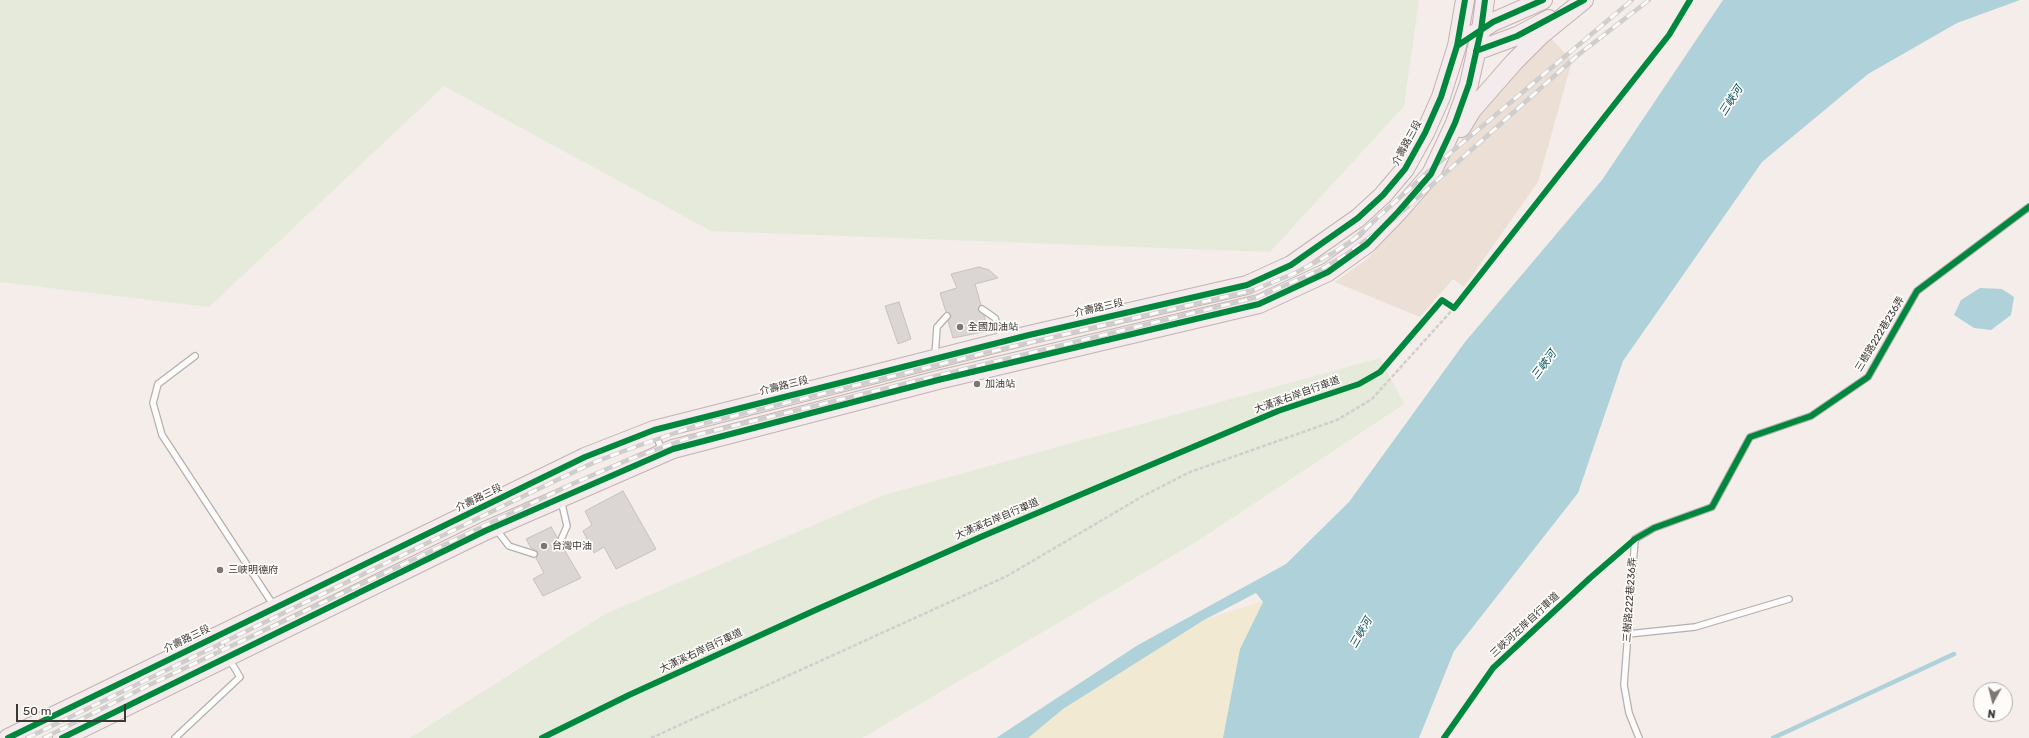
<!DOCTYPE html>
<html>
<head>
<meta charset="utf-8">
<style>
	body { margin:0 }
	#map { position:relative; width:2029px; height:738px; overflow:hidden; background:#f4ede9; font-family:Rubik,sans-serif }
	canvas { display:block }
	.north { position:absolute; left:1973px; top:682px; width:40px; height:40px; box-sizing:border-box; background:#fefcfa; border:1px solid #b0adab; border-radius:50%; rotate:187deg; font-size:11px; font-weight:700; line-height:16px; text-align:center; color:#3b3734 }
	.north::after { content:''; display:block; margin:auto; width:14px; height:18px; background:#7c7773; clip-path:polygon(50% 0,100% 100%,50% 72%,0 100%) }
	.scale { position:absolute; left:16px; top:704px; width:110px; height:18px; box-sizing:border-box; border:2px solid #3b3734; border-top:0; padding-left:5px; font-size:12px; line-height:14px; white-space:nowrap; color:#3b3734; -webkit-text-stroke:3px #fefcfa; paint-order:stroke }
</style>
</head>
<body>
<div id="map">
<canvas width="2029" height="738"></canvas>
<div class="north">N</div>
<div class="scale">50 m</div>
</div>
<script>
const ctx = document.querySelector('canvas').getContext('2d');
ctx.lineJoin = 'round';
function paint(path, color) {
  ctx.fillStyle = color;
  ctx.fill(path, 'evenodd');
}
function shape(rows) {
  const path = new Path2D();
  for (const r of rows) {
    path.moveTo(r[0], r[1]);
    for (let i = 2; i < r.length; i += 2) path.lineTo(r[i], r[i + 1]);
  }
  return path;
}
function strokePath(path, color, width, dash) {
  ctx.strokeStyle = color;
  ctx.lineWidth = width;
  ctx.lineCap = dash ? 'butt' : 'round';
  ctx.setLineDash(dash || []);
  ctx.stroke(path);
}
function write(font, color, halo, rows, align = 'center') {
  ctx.font = font + ' Rubik,"Noto Sans TC",sans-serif';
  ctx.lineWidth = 3.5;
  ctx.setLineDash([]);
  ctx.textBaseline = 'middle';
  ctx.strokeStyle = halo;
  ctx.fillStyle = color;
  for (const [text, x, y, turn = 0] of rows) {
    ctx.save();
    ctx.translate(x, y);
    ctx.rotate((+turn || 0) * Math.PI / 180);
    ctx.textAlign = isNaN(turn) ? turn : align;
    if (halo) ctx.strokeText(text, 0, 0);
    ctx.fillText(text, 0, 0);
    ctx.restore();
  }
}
const built = shape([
	[1551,38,1572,61,1538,182,1464,287,1453,279,1420,317,1335,282,1367,259,1422,200,1463,137,1508,78]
]);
const green = shape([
	[0,0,1419,0,1404,106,1270,252,711,231,444,86,209,307,0,282],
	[1380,358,1404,404,1196,542,862,738,410,738,605,614,884,495]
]);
const sand = shape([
	[1263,601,1240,649,1223,738,1028,738,1063,709,1204,620]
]);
const water = shape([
	[1723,0,2020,0,1957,23,1868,74,1762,162,1623,361,1578,493,1454,651,1419,738,1223,738,1240,649,1263,602,1256,593,1204,620,1063,709,1028,738,996,738,1138,645,1286,564,1349,502,1465,342,1602,180],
	[1980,288,2002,289,2014,297,2011,315,1991,330,1974,328,1954,315,1961,300]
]);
const stream = shape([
	[1773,738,1954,654]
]);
const building = shape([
	[979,267,989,270,998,278,975,284,981,305,978,310,984,315,988,331,953,338,948,321,951,315,946,312,940,293,957,288,951,274,979,267],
	[899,302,911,339,898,344,885,306,899,302],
	[623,491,656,549,616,569,604,547,594,553,583,531,592,525,585,511,623,491],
	[551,527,557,537,556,544,562,546,581,578,543,596,533,579,544,573,536,558,538,555,537,551,531,548,526,539,551,527]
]);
const path = shape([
	[651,738,1007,576,1143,496,1190,472,1337,420,1372,399,1454,308]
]);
const lane = shape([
	[982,309,995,318,1002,339],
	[195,356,158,384,153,403,162,435,274,606],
	[935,356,937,327,947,316],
	[655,432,662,451],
	[496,529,509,546,534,554],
	[560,542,567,526,561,500],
	[1628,634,1695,627,1789,599],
	[175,738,240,677,217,639],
	[1639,738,1629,713,1624,685,1635,539,1654,528,1712,507,1750,437,1811,416,1868,377,1917,291,2029,207]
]);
const primary = shape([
	[1474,34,1493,22,1543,0],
	[1476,51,1517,36,1549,19],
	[1461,128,1472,110,1514,62,1541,35,1584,0],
	[8,738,585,457,654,430,1029,335,1247,285,1291,265,1358,218,1383,195,1405,169,1425,133,1441,97,1457,46,1465,0],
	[62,738,485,531,673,449,938,380,1259,304,1328,272,1367,244,1398,212,1431,174,1455,123,1469,84,1481,30,1485,0]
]);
const rail = shape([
	[27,738,536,490,595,462,632,448,698,425,981,354,1254,290,1295,273,1333,253,1354,239,1429,171,1632,0],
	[44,738,145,687,570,485,630,459,700,434,1258,297,1318,271,1344,256,1388,224,1578,55,1649,0]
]);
const cycleway = shape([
	[1457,46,1493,22,1543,0],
	[1476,51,1517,36,1584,0],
	[8,738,585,457,654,430,1029,335,1247,285,1291,265,1358,218,1383,195,1405,169,1425,133,1441,97,1457,46,1465,0],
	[62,738,485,531,673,449,938,380,1259,304,1328,272,1367,244,1398,212,1431,174,1455,123,1469,84,1481,30,1485,0],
	[542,738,629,695,820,608,983,536,1278,411,1359,384,1380,372,1442,300,1454,308,1669,35,1690,0],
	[1444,738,1493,668,1590,578,1635,539,1654,528,1712,507,1750,437,1811,416,1868,377,1917,291,2029,207]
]);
const markers = [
	[960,327,4,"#7c7773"],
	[977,384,4,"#7c7773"],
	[544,546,4,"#7c7773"],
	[220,570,4,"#7c7773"]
];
const streetNames = [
	["介壽路三段",1407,143,-61],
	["介壽路三段",1099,308,-13],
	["三樹路222巷236弄",1880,334,-59],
	["介壽路三段",784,386,-14],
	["大漢溪右岸自行車道",1297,395,-20],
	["介壽路三段",479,498,-26],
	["大漢溪右岸自行車道",997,519,-23],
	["三樹路222巷236弄",1630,600,-86],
	["三峽河左岸自行車道",1525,625,-43],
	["介壽路三段",187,639,-26],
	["大漢溪右岸自行車道",701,651,-25]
];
const poiNames = [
	["全國加油站",968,327],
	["加油站",985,384],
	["台灣中油",552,546],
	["三峽明德府",228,570]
];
const waterNames = [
	["三峽河",1731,101,-57],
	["三峽河",1544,365,-53],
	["三峽河",1361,633,-60]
];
paint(built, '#ecdfd6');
paint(green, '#e5eadb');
paint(sand, '#f1e9d2');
paint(water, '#afd1d9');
strokePath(stream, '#afd1d9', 4.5);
paint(building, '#dbd5d4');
strokePath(building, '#c6c0c0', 1);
strokePath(lane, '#b5b0ae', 8);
strokePath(primary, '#c4b2b4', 20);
strokePath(path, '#d1cfce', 2.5, [4, 2]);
strokePath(lane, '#fdfcfc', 5.5);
strokePath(primary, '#f4ebec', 18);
strokePath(rail, '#cfcecc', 4.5);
strokePath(rail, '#fefcfa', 3, [9]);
strokePath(cycleway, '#00873e', 6);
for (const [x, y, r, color] of markers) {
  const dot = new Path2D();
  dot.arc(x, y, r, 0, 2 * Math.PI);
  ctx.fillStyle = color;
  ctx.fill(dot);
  strokePath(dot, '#fefcfa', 1.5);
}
write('10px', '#3b3734', '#fefcfa', streetNames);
write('10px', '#3b3734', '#fefcfa', poiNames, 'left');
write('italic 11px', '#034f5d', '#fefcfa', waterNames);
</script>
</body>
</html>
